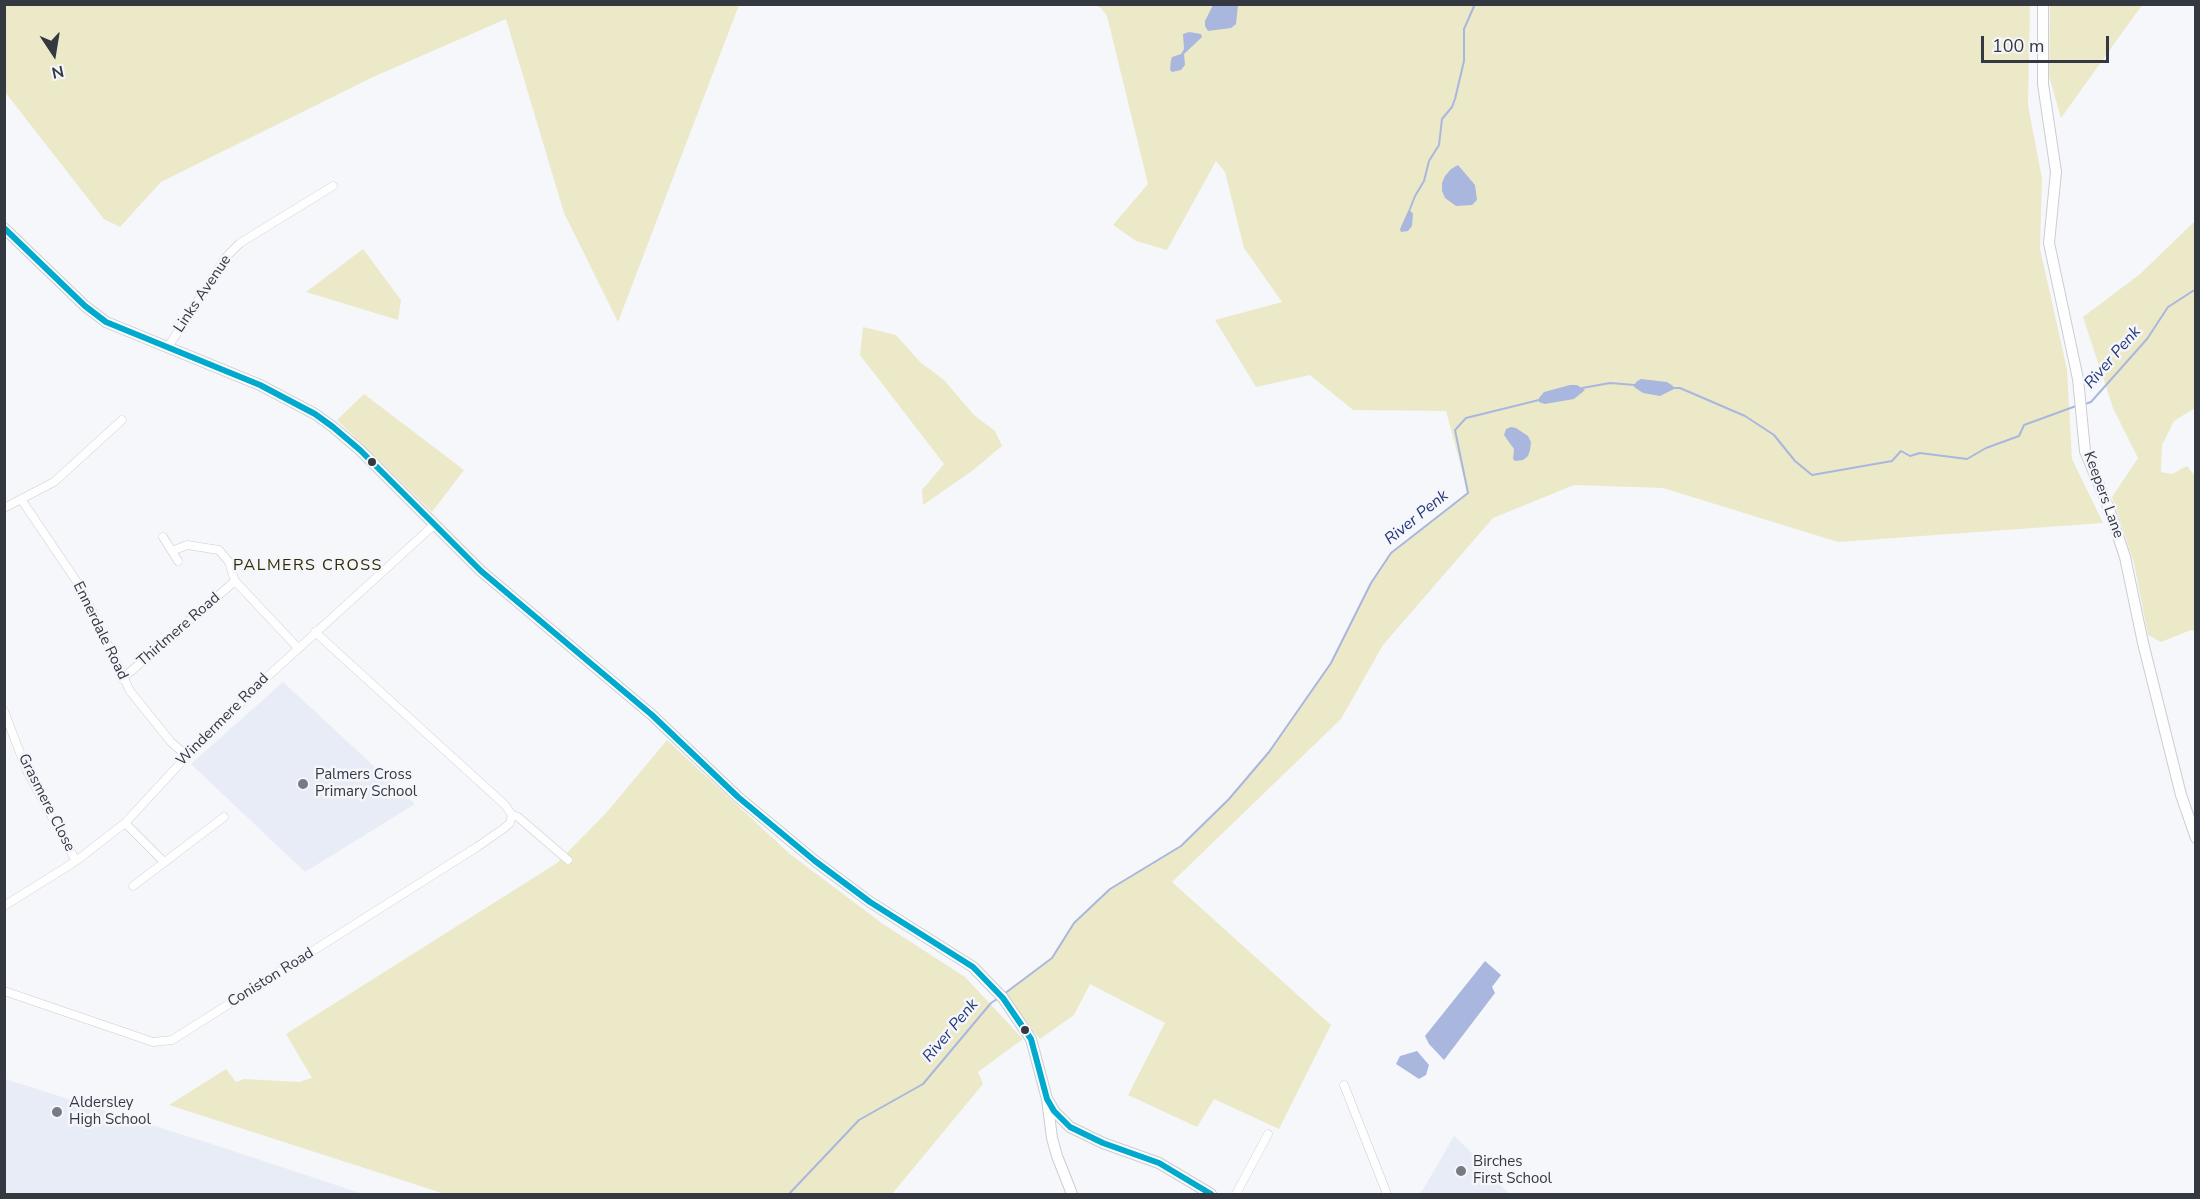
<!DOCTYPE html>
<html>
<head>
<meta charset="utf-8">
<style>
	body { margin:0 }
	#map { position:relative; width:2200px; height:1199px; overflow:hidden; background:#f6f7fa; font-family:"Nunito Sans",sans-serif }
	canvas { display:block }
	.frame { position:absolute; inset:0; border:6px solid #343840; pointer-events:none }
	.north { position:absolute; left:24px; top:24px; width:60px; height:60px; -webkit-text-stroke:4px #f5f6fb; paint-order:stroke; rotate:168deg; font-size:16px; font-weight:700; line-height:24px; text-align:center; color:#343840 }
	.north::after { content:''; display:block; margin:auto; width:21px; height:27px; background:#343840; clip-path:polygon(50% 0,100% 100%,50% 72%,0 100%) }
	.scale { position:absolute; left:1981px; top:36px; width:128px; height:27px; box-sizing:border-box; border:3px solid #343840; border-top:0; padding-left:8px; font-size:18px; line-height:21px; white-space:nowrap; color:#343840; -webkit-text-stroke:4px #f5f6fb; paint-order:stroke }
</style>
</head>
<body>
<div id="map">
<canvas width="2200" height="1199"></canvas>
<div class="frame"></div>
<div class="north">N</div>
<div class="scale">100 m</div>
</div>
<script>
const ctx = document.querySelector('canvas').getContext('2d');
ctx.lineJoin = 'round';
function paint(path, color) {
  ctx.fillStyle = color;
  ctx.fill(path, 'evenodd');
}
function shape(rows) {
  const path = new Path2D();
  for (const r of rows) {
    path.moveTo(r[0], r[1]);
    for (let i = 2; i < r.length; i += 2) path.lineTo(r[i], r[i + 1]);
  }
  return path;
}
function strokePath(path, color, width, dash) {
  ctx.strokeStyle = color;
  ctx.lineWidth = width;
  ctx.lineCap = dash ? 'butt' : 'round';
  ctx.setLineDash(dash || []);
  ctx.stroke(path);
}
function write(font, color, halo, rows, align = 'center') {
  ctx.font = font + ' "Nunito Sans",sans-serif';
  ctx.lineWidth = 5;
  ctx.setLineDash([]);
  ctx.textBaseline = 'middle';
  ctx.strokeStyle = halo;
  ctx.fillStyle = color;
  for (const [text, x, y, turn = 0] of rows) {
    ctx.save();
    ctx.translate(x, y);
    ctx.rotate((+turn || 0) * Math.PI / 180);
    ctx.textAlign = isNaN(turn) ? turn : align;
    if (halo) ctx.strokeText(text, 0, 0);
    ctx.fillText(text, 0, 0);
    ctx.restore();
  }
}
const built = shape([
	[283,682,415,804,305,872,191,764],
	[5,1079,215,1145,363,1194,5,1194],
	[1454,1136,1469,1150,1509,1194,1415,1194,1421,1193]
]);
const green = shape([
	[4,5,5,4,739,5,618,322,564,213,506,19,373,77,161,182,120,227,104,219,5,92],
	[1094,5,2030,5,2028,105,2042,179,2040,249,2067,369,2072,459,2103,523,1838,542,1663,488,1574,485,1493,518,1383,645,1341,719,1172,882,1331,1025,1279,1129,1214,1099,1197,1127,1128,1095,1165,1023,1090,984,1074,1015,1040,1039,1003,994,1052,958,1074,923,1110,889,1181,846,1229,799,1269,752,1331,663,1371,583,1391,553,1468,493,1446,411,1353,410,1310,375,1256,387,1215,320,1282,302,1244,248,1225,172,1216,161,1167,250,1136,241,1113,225,1148,184,1107,16,1101,8],
	[2050,5,2142,5,2061,118,2049,76],
	[2195,221,2194,284,2195,408,2174,421,2162,445,2161,472,2172,474,2187,466,2195,476,2195,631,2191,630,2161,642,2148,635,2134,563,2112,497,2138,458,2113,408,2083,317,2140,274],
	[363,249,401,300,398,320,306,292],
	[863,327,896,335,920,362,944,380,974,415,995,431,1002,446,972,471,923,505,922,490,944,464,860,355],
	[364,394,464,470,432,512,337,420],
	[667,740,790,854,883,924,965,977,1023,1039,978,1072,983,1084,892,1194,445,1194,169,1105,226,1069,236,1082,244,1079,299,1082,312,1078,286,1034,557,863,607,812]
]);
const water = shape([
	[1213,5,1238,5,1236,24,1231,28,1208,31,1205,26,1205,21],
	[1189,32,1201,34,1202,37,1184,54,1185,65,1181,70,1172,72,1170,70,1171,60,1172,57,1181,54,1184,49,1183,34],
	[1458,165,1475,185,1477,200,1472,205,1456,206,1445,198,1442,191,1442,183,1445,176,1451,169],
	[1409,209,1413,214,1412,226,1408,231,1401,232,1400,229],
	[1641,379,1667,382,1673,386,1674,389,1660,396,1643,393,1634,387,1636,382],
	[1570,385,1577,385,1585,390,1574,399,1545,404,1539,402,1539,398,1544,392],
	[1511,427,1516,428,1528,436,1531,442,1530,450,1528,456,1523,460,1515,461,1513,459,1514,449,1504,435,1506,429],
	[1485,961,1501,975,1492,987,1495,993,1444,1060,1429,1044,1425,1036],
	[1417,1051,1429,1065,1426,1075,1419,1079,1396,1064,1400,1056]
]);
const stream = shape([
	[1410,209,1415,196,1424,181,1429,161,1439,145,1442,119,1452,107,1455,99,1464,61,1464,29,1475,4],
	[1582,388,1610,383,1635,385],
	[1671,388,1680,388,1745,416,1774,435,1795,461,1812,475,1892,461,1901,451,1910,456,1920,453,1967,459,1986,448,2019,436,2024,425,2076,406],
	[2085,404,2091,402,2147,339,2168,307,2196,289],
	[1004,994,1052,958,1074,923,1110,889,1181,846,1229,799,1269,752,1331,663,1371,583,1391,553,1468,493,1455,430,1466,418,1539,400],
	[789,1194,859,1120,923,1084,991,1003,997,999]
]);
const minor = shape([
	[168,347,226,257,240,243,333,186],
	[21,499,81,588,130,691,171,742,187,756],
	[4,508,54,482,122,420],
	[163,537,178,561],
	[172,551,187,545,219,550,229,562,235,581,298,648],
	[315,632,505,805,512,815,518,817,568,860],
	[122,679,235,581],
	[4,711,27,771,76,861],
	[125,823,163,861],
	[133,886,224,817],
	[4,906,76,861,125,823,187,756,266,678,435,524],
	[4,991,153,1042,172,1040,477,847,503,829,510,823,512,815],
	[1344,1085,1387,1194],
	[1236,1194,1268,1134]
]);
const tertiary = shape([
	[2043,4,2043,84,2056,172,2049,243,2078,379,2085,451,2109,509,2125,557,2143,643,2181,795,2196,838],
	[4,228,85,306,106,322,260,385,315,414,333,427,360,450,481,571,652,715,738,797,815,861,870,902,973,967,1003,998,1031,1039,1047,1099,1052,1138,1057,1156,1072,1194],
	[1049,1102,1054,1111,1070,1127,1103,1143,1159,1163,1211,1194]
]);
const bus1 = shape([
	[4,228,85,306,106,322,260,385,315,414,333,427,360,450,481,571,652,715,738,797,815,861,870,902,973,967,1003,998,1031,1039,1047,1099,1054,1111,1070,1127,1103,1143,1159,1163,1211,1194]
]);
const markers = [
	[372,462,5,"#343840"],
	[303,784,6,"#787b81"],
	[1025,1030,5,"#343840"],
	[57,1112,6,"#787b81"],
	[1461,1171,6,"#787b81"]
];
const streetNames = [
	["Links Avenue",203,294,-56],
	["Keepers Lane",2103,495,70],
	["Thirlmere Road",179,630,-41],
	["Ennerdale Road",100,631,64],
	["Windermere Road",223,720,-45],
	["Grasmere Close",46,803,63],
	["Coniston Road",271,978,-32]
];
const poiNames = [
	["Palmers Cross",315,775],
	["Primary School",315,792],
	["Aldersley",69,1103],
	["High School",69,1120],
	["Birches",1473,1162],
	["First School",1473,1179]
];
const waterNames = [
	["River Penk",2113,358,-49],
	["River Penk",1417,518,-39],
	["River Penk",951,1031,-50]
];
const neighbourhoodNames = [
	["PALMERS CROSS",308,566]
];
paint(built, '#e8ecf7');
paint(green, '#ece9c9');
paint(water, '#a9b7de');
strokePath(stream, '#a9b7de', 2);
strokePath(minor, '#cbcdd2', 9);
strokePath(tertiary, '#cbcdd2', 12);
strokePath(minor, '#fefefe', 8);
strokePath(tertiary, '#fefefe', 10);
strokePath(bus1, '#00a9ce', 6);
for (const [x, y, r, color] of markers) {
  const dot = new Path2D();
  dot.arc(x, y, r, 0, 2 * Math.PI);
  ctx.fillStyle = color;
  ctx.fill(dot);
  strokePath(dot, '#f5f6fb', 2);
}
write('15px', '#343840', '#f5f6fb', streetNames);
write('15px', '#343840', '#f5f6fb', poiNames, 'left');
write('italic 16px', '#253879', '#f5f6fb', waterNames);
ctx.letterSpacing = '1.5px';
write('16px', '#302b00', '#f5f6fb', neighbourhoodNames);
ctx.letterSpacing = '0px';
</script>
</body>
</html>
